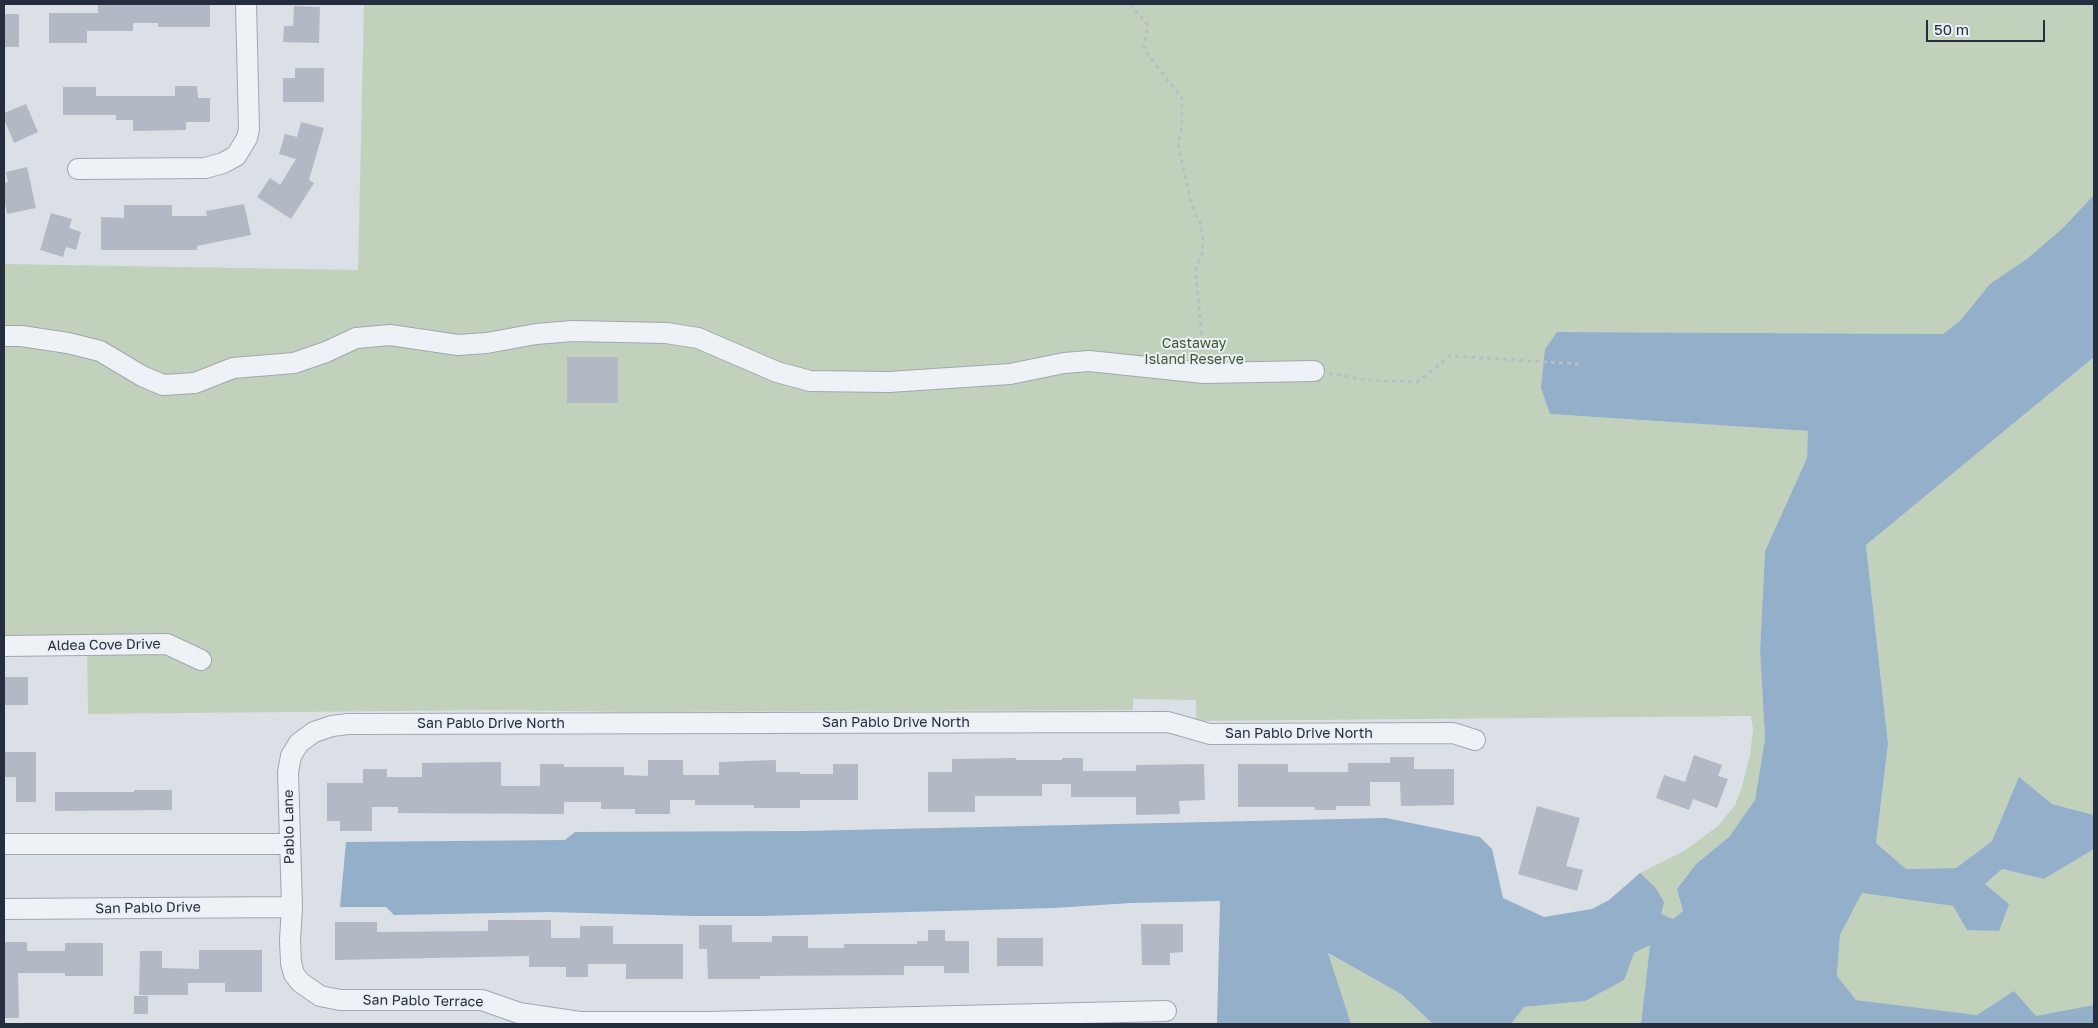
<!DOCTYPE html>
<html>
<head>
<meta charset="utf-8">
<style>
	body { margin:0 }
	#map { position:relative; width:2098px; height:1028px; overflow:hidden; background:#dbe0e7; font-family:"Golos Text",sans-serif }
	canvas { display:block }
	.frame { position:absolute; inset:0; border:5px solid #242e3e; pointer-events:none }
	.scale { position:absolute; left:1926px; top:20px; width:119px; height:22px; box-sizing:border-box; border:2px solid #242e3e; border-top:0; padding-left:6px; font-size:15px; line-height:18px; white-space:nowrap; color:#242e3e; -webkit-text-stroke:4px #eaeff5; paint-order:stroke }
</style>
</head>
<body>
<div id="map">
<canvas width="2098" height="1028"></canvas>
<div class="frame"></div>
<div class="scale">50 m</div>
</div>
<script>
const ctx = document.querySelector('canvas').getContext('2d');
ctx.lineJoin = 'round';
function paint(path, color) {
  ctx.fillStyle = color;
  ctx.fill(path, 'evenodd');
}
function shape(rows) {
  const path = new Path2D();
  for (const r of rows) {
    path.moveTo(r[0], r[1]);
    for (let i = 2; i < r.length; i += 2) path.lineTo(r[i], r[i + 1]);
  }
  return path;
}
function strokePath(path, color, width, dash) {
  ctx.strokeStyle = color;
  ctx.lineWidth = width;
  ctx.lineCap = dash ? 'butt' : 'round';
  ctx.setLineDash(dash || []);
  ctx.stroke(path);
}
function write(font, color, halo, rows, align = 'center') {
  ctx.font = font + ' "Golos Text",sans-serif';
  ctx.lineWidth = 4;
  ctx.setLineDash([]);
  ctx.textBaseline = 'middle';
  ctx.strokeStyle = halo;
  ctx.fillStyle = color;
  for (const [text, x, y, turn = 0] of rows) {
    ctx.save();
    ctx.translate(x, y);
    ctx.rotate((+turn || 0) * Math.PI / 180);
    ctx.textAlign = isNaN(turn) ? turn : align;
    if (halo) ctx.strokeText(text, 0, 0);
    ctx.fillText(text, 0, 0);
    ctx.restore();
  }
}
const green = shape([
	[364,4,2094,4,2094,335,1557,332,1545,349,1550,414,1809,431,1807,458,1765,551,1760,650,1765,739,1755,800,1729,837,1696,864,1677,889,1683,912,1673,919,1661,914,1655,887,1640,873,1684,851,1718,826,1735,805,1742,787,1750,755,1753,729,1751,716,1196,721,1196,700,1133,699,1133,710,632,712,497,710,88,714,87,637,4,637,4,264,358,270],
	[2094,357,2094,815,2052,804,2019,778,1992,841,1956,868,1906,869,1876,843,1888,744,1866,545],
	[2094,849,2094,1005,2036,1017,2014,992,1977,1015,1856,1000,1837,976,1840,935,1862,893,1953,906,1967,930,1985,884,2002,869,2044,879],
	[1650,945,1641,1024,1511,1024,1524,1007,1585,1001,1634,953],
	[1327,953,1401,994,1433,1024,1351,1024]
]);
const water = shape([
	[2094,195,2094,357,1866,545,1888,744,1876,843,1906,869,1956,868,1992,841,2019,777,2052,804,2094,815,2094,849,2044,879,2002,869,1985,884,2009,904,1999,931,1967,930,1953,906,1862,893,1840,935,1837,976,1856,1000,1977,1015,2014,991,2036,1016,2094,1005,2094,1024,1641,1024,1650,945,1634,953,1624,980,1585,1001,1524,1007,1511,1024,1433,1024,1401,994,1328,953,1351,1024,1217,1024,1220,901,1131,903,1054,908,764,916,692,916,550,912,394,915,386,907,340,907,346,842,565,840,575,832,804,831,1386,818,1480,837,1492,849,1503,898,1544,917,1592,909,1609,900,1640,873,1655,887,1664,902,1661,914,1673,919,1683,911,1677,889,1696,864,1729,837,1755,800,1765,739,1760,650,1765,551,1807,458,1808,431,1550,414,1541,388,1545,349,1557,332,1943,334,1960,321,1990,284,2027,259,2062,229]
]);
const building = shape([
	[98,4,210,4,210,27,158,27,158,23,133,23,133,31,87,31,87,43,49,43,49,13,98,13],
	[294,6,320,7,319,43,283,42,284,26,293,26],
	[4,14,19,14,19,47,4,47],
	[295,68,324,68,324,102,283,102,283,78,295,78],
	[175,86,197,86,198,98,210,98,210,122,186,122,186,130,133,131,133,120,116,120,116,115,63,115,63,87,96,87,96,96,175,96],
	[26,104,38,132,14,143,4,119,4,113],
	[301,122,324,128,309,180,314,183,291,219,257,197,270,178,280,185,296,159,279,154,285,134,297,137],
	[27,167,36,208,7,214,4,199,4,183,8,182,6,172],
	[244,204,251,235,197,246,197,250,101,250,101,217,124,218,124,205,172,205,172,216,207,216,206,211],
	[51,213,72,219,69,228,81,232,76,250,66,247,63,257,40,250],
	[567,357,618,357,618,403,567,403],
	[4,677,28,677,28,705,4,705],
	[4,752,36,752,36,802,16,802,16,777,4,777],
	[1694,755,1722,765,1718,776,1728,779,1717,808,1693,799,1689,810,1656,798,1664,775,1685,782],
	[1390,757,1414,757,1414,769,1454,769,1454,805,1401,806,1400,782,1370,782,1370,806,1336,806,1336,810,1315,810,1315,807,1238,807,1238,764,1288,764,1288,772,1348,772,1348,763,1390,763],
	[1016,758,1016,760,1062,760,1062,758,1083,758,1083,771,1136,771,1136,765,1204,764,1205,800,1179,801,1180,814,1136,815,1136,797,1071,797,1071,784,1042,784,1042,796,975,796,975,812,928,812,928,772,952,772,952,759],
	[648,760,683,760,683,775,719,775,719,762,776,760,776,772,800,772,800,774,833,774,833,764,858,764,858,800,800,800,800,808,754,808,754,805,695,805,695,800,670,800,670,814,635,814,635,809,601,809,601,802,564,802,564,814,398,813,398,807,372,807,372,831,340,831,340,821,327,821,327,783,363,783,363,769,387,769,387,777,422,777,422,763,501,762,501,786,540,786,540,764,564,764,564,767,624,767,624,775,648,776],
	[134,790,172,790,172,810,55,811,55,792,134,792],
	[1537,806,1580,818,1566,866,1583,870,1577,891,1518,874],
	[488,920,551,920,551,938,580,938,580,926,613,926,613,944,683,944,683,979,626,979,626,964,588,964,588,977,566,977,566,967,529,967,529,956,335,960,335,922,377,922,377,932,488,931],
	[1141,924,1183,924,1183,952,1170,953,1170,965,1142,965],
	[699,925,732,925,732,942,772,942,772,936,808,936,808,948,844,948,844,944,917,944,917,941,928,941,928,930,945,930,945,941,969,941,969,973,944,973,944,966,904,966,904,975,760,976,760,979,708,979,707,949,699,949],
	[997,938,1043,938,1043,966,997,966],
	[4,942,27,942,27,951,65,951,65,943,103,943,103,976,65,976,65,973,18,973,19,1018,4,1018],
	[199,950,262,950,262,992,225,992,225,983,188,983,188,995,139,995,140,951,162,951,162,968,199,969],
	[134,996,148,996,148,1014,134,1014]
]);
const path = shape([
	[1130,4,1148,25,1144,46,1148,55,1182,98,1182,125,1178,144,1192,206,1201,225,1203,240,1202,254,1196,268,1196,278,1204,357],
	[1329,373,1365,380,1417,382,1450,356,1579,364]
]);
const minor = shape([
	[78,169,205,168,223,163,236,156,247,138,249,129,246,4],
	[4,336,21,336,68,343,100,351,142,376,163,385,195,383,233,368,294,363,326,352,356,338,390,335,458,345,487,343,536,334,573,331,666,333,698,338,777,372,810,381,889,382,1010,374,1064,363,1089,361,1204,373,1314,371],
	[4,646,167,644,201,660],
	[4,844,290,844],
	[4,909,292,907],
	[1166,1011,708,1022,580,1022,519,1013,482,1000,340,1000,320,996,300,982,294,974,291,963,290,940,292,907,288,772,291,756,299,743,314,732,332,726,348,724,1168,722,1210,734,1453,733,1475,740]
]);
const parkNames = [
	["Castaway",1194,344],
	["Island Reserve",1194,360]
];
const streetNames = [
	["Aldea Cove Drive",104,645,-1],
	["San Pablo Drive North",896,723],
	["San Pablo Drive North",491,724],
	["San Pablo Drive North",1299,734],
	["Pablo Lane",289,827,-91],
	["San Pablo Drive",148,908,-1],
	["San Pablo Terrace",423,1001,1]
];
paint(green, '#c2d1bc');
paint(water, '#93afca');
paint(building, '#b2b9c4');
strokePath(minor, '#a0a7b1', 22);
strokePath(path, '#b9bec5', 3, [4, 4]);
strokePath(minor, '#eef1f5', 20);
write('14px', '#3a5a31', '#eaeff5', parkNames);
write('14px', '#242e3e', '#eaeff5', streetNames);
</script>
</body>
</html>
